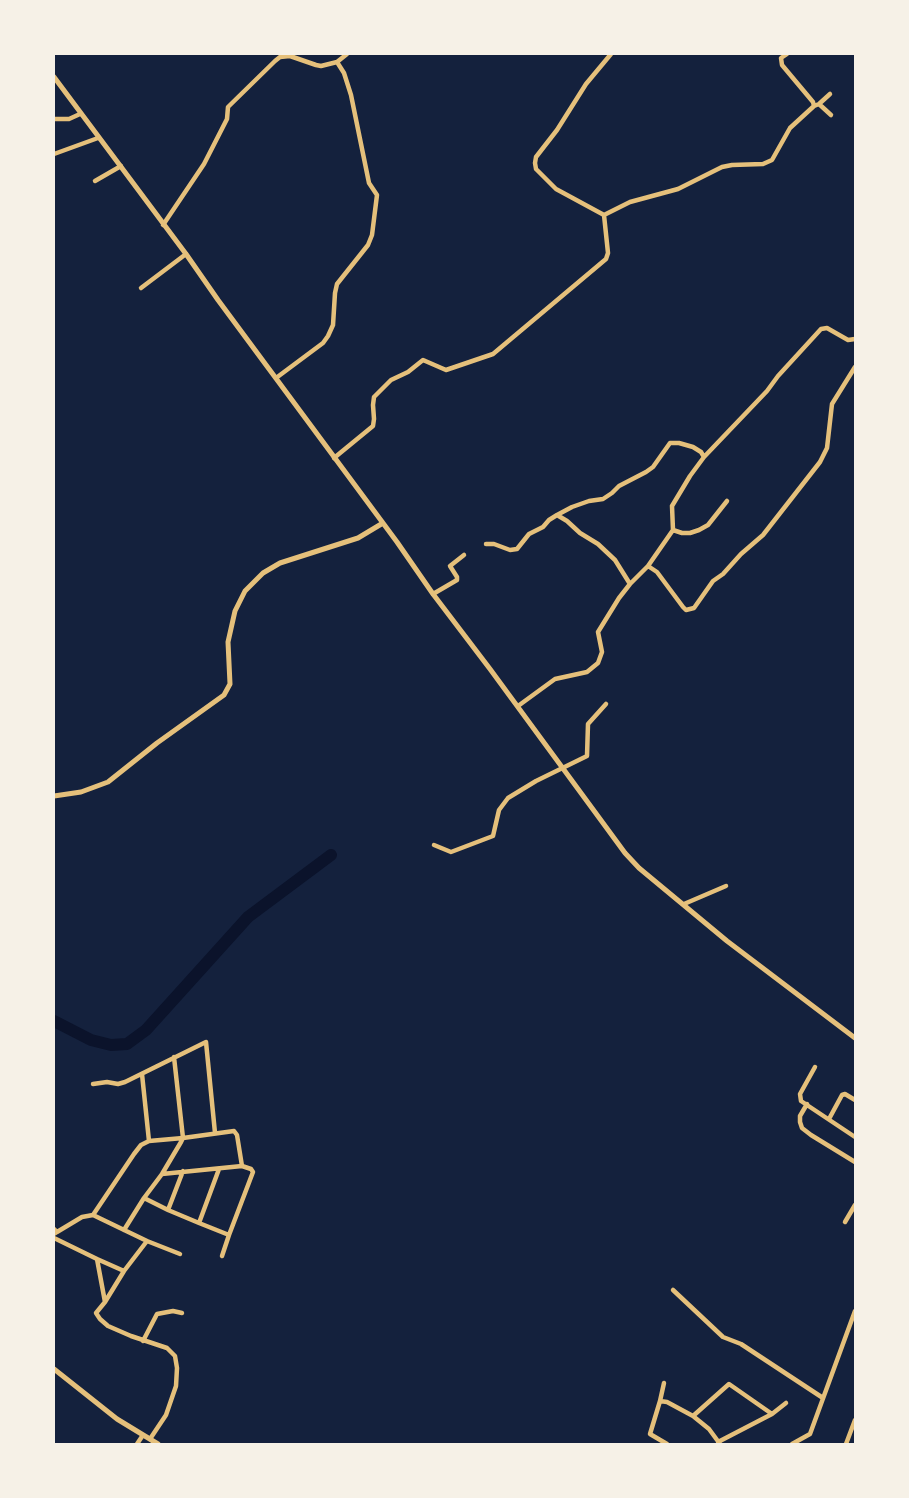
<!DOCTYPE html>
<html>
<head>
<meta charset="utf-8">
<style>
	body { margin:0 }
	#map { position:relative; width:909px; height:1498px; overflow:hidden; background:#14213d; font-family:Montserrat,sans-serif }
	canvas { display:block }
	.frame { position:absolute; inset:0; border:55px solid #f6f1e7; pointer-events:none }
</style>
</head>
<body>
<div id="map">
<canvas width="909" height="1498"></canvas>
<div class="frame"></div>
</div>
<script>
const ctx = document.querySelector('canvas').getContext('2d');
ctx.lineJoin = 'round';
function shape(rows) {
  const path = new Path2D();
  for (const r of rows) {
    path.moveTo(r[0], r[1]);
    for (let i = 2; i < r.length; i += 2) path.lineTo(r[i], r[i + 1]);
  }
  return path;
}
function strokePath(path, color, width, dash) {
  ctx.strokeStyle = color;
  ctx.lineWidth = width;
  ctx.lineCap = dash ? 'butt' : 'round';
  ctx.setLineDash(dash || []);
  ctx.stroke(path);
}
const river = shape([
	[54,1021,91,1040,111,1045,127,1044,146,1030,248,917,331,855]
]);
const minor = shape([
	[611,54,586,84,557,130,536,157,535,163,536,169,556,189,604,215,630,202,678,189,722,167,732,165,763,164,772,160,790,128,814,106,813,102,782,65,781,58,787,54],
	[819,104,831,115],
	[814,106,819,104,830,94],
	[54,119,69,119,80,114],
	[54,154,98,138],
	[95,181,121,166],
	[163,225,204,164,227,119,228,107,275,61,280,57,290,56,316,65,321,66,337,62,347,54],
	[141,288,186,254],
	[276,378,323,343,328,336,333,325,335,293,337,284,368,245,372,235,377,195,369,183,351,95,344,73,337,62],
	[334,458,373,426,374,419,373,405,374,397,391,380,408,372,423,360,446,370,493,354,606,259,608,253,604,215],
	[673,530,682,533,690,533,699,530,708,525,727,501],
	[486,544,494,544,510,550,517,549,529,534,543,527,549,520,557,515],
	[648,566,657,572,683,607,686,610,694,608,713,581,723,574,741,554,763,535,820,462,827,448,832,404,855,367],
	[630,584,615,560,598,544,580,533,567,521,557,515,572,507,589,501,603,499,612,493,619,486,646,472,653,467,670,443,679,443,693,447,701,452,704,457],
	[433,594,457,580,457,577,450,566,464,555],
	[518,706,555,679,587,672,598,663,602,652,598,632,619,598,630,584,648,566,673,530,672,506,690,476,704,457,767,391,778,376,821,329,827,328,848,340,855,339],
	[434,845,451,852,493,836,499,810,508,798,536,781,587,756,588,724,606,704],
	[684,904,726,886],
	[815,1067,800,1094,801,1101,855,1137],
	[93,1084,107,1082,118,1084,125,1082,206,1042,215,1133],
	[807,1104,800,1116,800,1122,802,1128,811,1135,855,1162],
	[829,1119,842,1095,845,1094,855,1100],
	[149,1141,183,1138,234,1131,237,1135,242,1166,162,1174],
	[144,1198,168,1210,183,1171],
	[168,1210,199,1223,219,1169],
	[93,1215,134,1154,141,1145,149,1141,142,1074],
	[845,1222,855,1205],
	[199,1223,229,1235,253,1172,251,1169,242,1166],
	[54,1229,57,1232,54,1234],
	[124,1230,144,1198,162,1174,181,1142,183,1138,174,1057],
	[57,1232,82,1217,93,1215,147,1241,124,1271,97,1259],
	[54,1238,97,1259,105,1302,96,1313,100,1319,108,1326,131,1336,167,1348,175,1356,177,1368,176,1386,166,1415,150,1439],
	[147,1241,180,1254],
	[222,1256,229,1235],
	[673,1290,723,1337,741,1344,823,1398],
	[105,1302,124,1271],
	[143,1341,157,1314,173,1311,182,1313],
	[660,1401,664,1383],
	[693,1416,729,1384,772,1414],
	[718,1442,772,1414,786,1403],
	[137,1444,143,1435],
	[667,1444,650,1434,660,1401,667,1402,693,1416,709,1429,720,1444],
	[792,1444,810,1434,855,1311],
	[846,1444,855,1420]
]);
const tertiary = shape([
	[54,77,186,254,218,300,397,542,433,594,490,669,625,853,639,868,727,941,855,1038],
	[54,796,81,792,108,782,157,743,224,695,230,684,228,642,235,611,245,591,263,573,280,563,358,538,383,523],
	[54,1369,117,1419,158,1444]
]);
strokePath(river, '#0b132b', 12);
strokePath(minor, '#e5c07b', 4.5);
strokePath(tertiary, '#e5c07b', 5);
</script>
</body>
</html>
